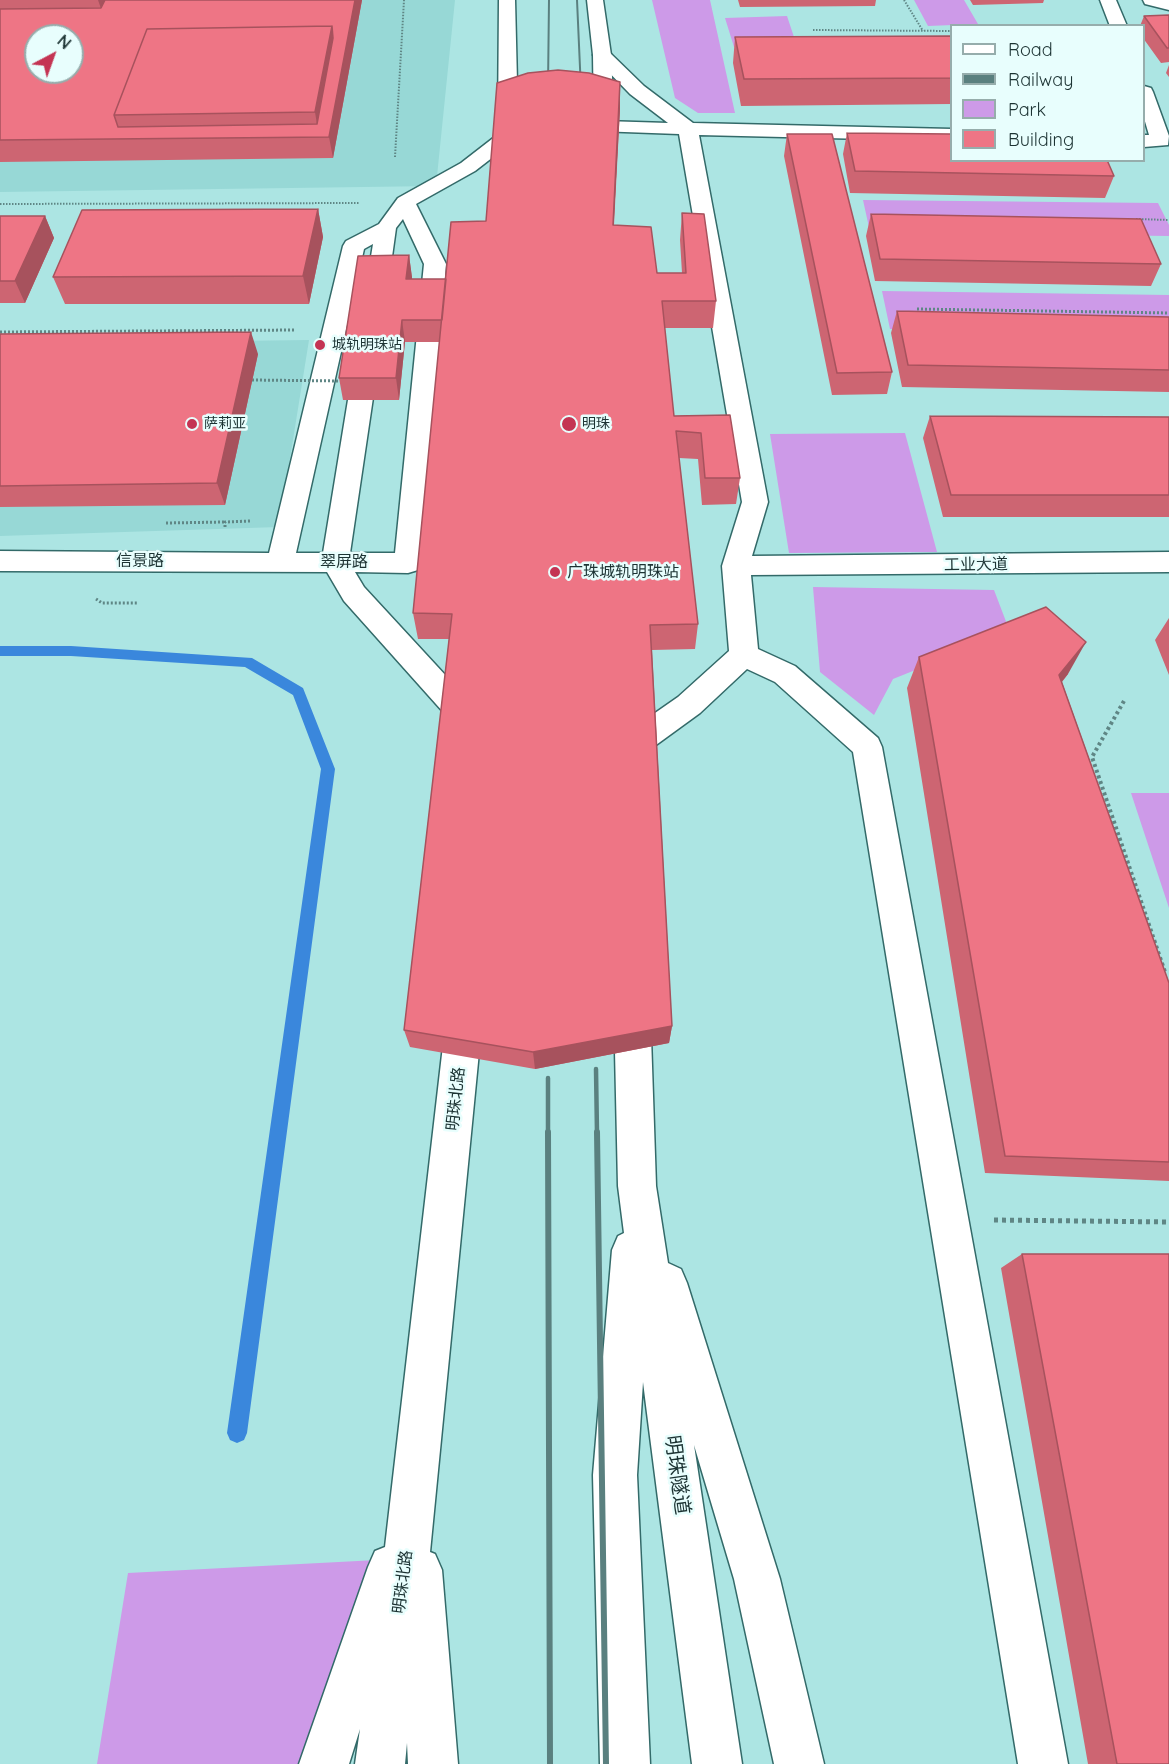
<!DOCTYPE html>
<html>
<head>
<meta charset="utf-8">
<style>
	body { margin:0 }
	#map { position:relative; width:1169px; height:1764px; overflow:hidden; background:#ace5e3; font-family:Quicksand,sans-serif }
	canvas { display:block }
	.legend { position:absolute; left:950px; top:24px; width:195px; height:138px; box-sizing:border-box; background:#e8fefd; border:2px solid #96adac; margin:0; padding:8px 10px; list-style:none; font-size:18px; color:#1c3333 }
	.legend li { display:flex; align-items:center; gap:12px; height:30px }
	.legend b { width:30px; border:2px solid #96adac }
	.north { position:absolute; left:24px; top:24px; width:60px; height:60px; box-sizing:border-box; background:#e8fefd; border:2px solid #96adac; border-radius:50%; rotate:41deg; font-size:16px; font-weight:700; line-height:24px; text-align:center; color:#1c3333 }
	.north::after { content:''; display:block; margin:auto; width:21px; height:27px; background:#c43453; clip-path:polygon(50% 0,100% 100%,50% 72%,0 100%) }
</style>
</head>
<body>
<div id="map">
<canvas width="1169" height="1764"></canvas>
<ul class="legend">
<li><b style="height:8px;background:#fff"></b>Road</li>
<li><b style="height:8px;background:#5a807f"></b>Railway</li>
<li><b style="height:16px;background:#cd9ae8"></b>Park</li>
<li><b style="height:16px;background:#ee7585"></b>Building</li>
</ul>
<div class="north">N</div>
</div>
<script>
const ctx = document.querySelector('canvas').getContext('2d');
ctx.lineJoin = 'round';
function paint(path, color) {
  ctx.fillStyle = color;
  ctx.fill(path, 'evenodd');
}
function shape(rows) {
  const path = new Path2D();
  for (const r of rows) {
    path.moveTo(r[0], r[1]);
    for (let i = 2; i < r.length; i += 2) path.lineTo(r[i], r[i + 1]);
  }
  return path;
}
function strokePath(path, color, width, dash) {
  ctx.strokeStyle = color;
  ctx.lineWidth = width;
  ctx.lineCap = dash ? 'butt' : 'round';
  ctx.setLineDash(dash || []);
  ctx.stroke(path);
}
function write(font, color, halo, rows, align = 'center') {
  ctx.font = font + ' Quicksand,"Noto Sans SC",sans-serif';
  ctx.lineWidth = 5;
  ctx.setLineDash([]);
  ctx.textBaseline = 'middle';
  ctx.strokeStyle = halo;
  ctx.fillStyle = color;
  for (const [text, x, y, turn = 0] of rows) {
    ctx.save();
    ctx.translate(x, y);
    ctx.rotate((+turn || 0) * Math.PI / 180);
    ctx.textAlign = isNaN(turn) ? turn : align;
    if (halo) ctx.strokeText(text, 0, 0);
    ctx.fillText(text, 0, 0);
    ctx.restore();
  }
}
const built = shape([
	[0,0,455,0,436,186,0,192],
	[36,36,72,36,72,72,36,72],
	[309,340,279,527,0,536,0,344]
]);
const green = shape([
	[652,0,710,0,735,113,698,113,675,98],
	[914,0,964,0,978,24,928,26],
	[787,16,797,46,734,47,725,18],
	[863,200,1158,203,1169,225,1169,236,870,232],
	[882,291,1169,295,1169,333,890,329],
	[905,433,937,552,789,553,770,434],
	[813,587,994,590,1010,632,893,679,874,715,820,672],
	[1131,793,1169,793,1169,908],
	[377,1560,326,1764,97,1764,128,1573]
]);
const stream = shape([
	[0,646,71,646,252,658,303,688,335,769,247,1433,244,1440,237,1443,230,1440,227,1433,321,769,293,695,245,667,71,656,0,656,0,646]
]);
const pathFar3 = shape([
	[904,0,923,31],
	[813,30,952,31],
	[395,157,404,0],
	[0,204,359,203],
	[1136,219,1169,220]
]);
const pathFar2 = shape([
	[917,309,1169,313],
	[0,332,296,330],
	[166,523,225,522],
	[225,527,225,522,251,521],
	[96,599,102,603,138,603]
]);
const pathFar1 = shape([
	[1124,701,1092,757,1165,972]
]);
const path = shape([
	[994,1220,1169,1222]
]);
const minor = shape([
	[1100,0,1116,0,1127,26,1110,26,1100,0],
	[1143,0,1169,0,1169,10,1145,4,1143,0],
	[602,50,608,51,644,86,693,123,952,129,952,141,699,135,768,502,752,556,1169,552,1169,572,751,575,758,649,795,666,878,738,882,747,1068,1764,1018,1764,853,752,775,682,747,669,700,713,634,761,623,764,612,761,608,752,612,743,678,697,729,651,722,566,742,502,679,134,597,131,594,127,597,123,604,121,668,123,630,94,596,59,593,55,596,51,602,50],
	[1144,86,1151,88,1153,92,1169,136,1168,145,1144,147,1144,135,1149,135,1144,118,1144,86],
	[508,130,515,132,518,136,515,140,475,171,416,204,446,264,422,563,418,570,408,573,355,572,364,587,483,716,487,724,483,732,472,736,461,732,344,601,327,572,0,571,0,551,269,553,343,246,346,241,379,224,398,198,461,163,501,132,508,130],
	[403,219,424,264,395,553,350,553,379,357,375,352,367,350,359,352,355,357,323,553,296,553,364,249,373,244,364,300,367,305,375,307,383,305,386,300,396,228,403,219]
]);
const highway = shape([
	[499,0,515,0,518,124,515,128,508,130,501,128,498,124,499,0],
	[587,0,603,0,611,55,614,121,611,125,604,127,597,125,594,121,593,55,587,0],
	[632,990,644,995,650,1006,656,1186,668,1263,681,1269,687,1283,780,1579,824,1764,774,1764,734,1579,694,1445,742,1764,692,1764,643,1382,637,1475,650,1764,600,1764,593,1475,612,1250,618,1236,624,1233,618,1186,614,1006,620,995,632,990],
	[465,995,478,1000,483,1011,430,1552,435,1554,442,1570,458,1764,408,1764,407,1743,405,1764,355,1764,360,1729,349,1764,299,1764,368,1567,375,1551,385,1547,447,1011,452,1000,465,995]
]);
const railFar2 = shape([
	[577,0,581,90],
	[548,87,549,0]
]);
const railFar1 = shape([
	[596,1069,597,1134],
	[548,1078,548,1134]
]);
const rail = shape([
	[548,1132,550,1764],
	[597,1132,606,1764]
]);
const pathBridge = shape([
	[252,380,342,381]
]);
const wall = shape([
	[0,0,362,0,333,158,0,162],
	[738,0,876,0,875,6,740,7],
	[970,0,1044,0,1043,3,973,5],
	[1169,15,1169,62,1161,63,1143,38,1143,26,1140,26,1144,16],
	[951,36,951,104,741,106,733,63,735,37],
	[1169,65,1169,77,1166,73],
	[620,109,614,225,657,273,682,273,680,240,682,213,716,301,713,328,664,328,674,416,730,415,740,478,736,504,702,505,698,459,679,458,698,624,695,649,652,650,672,1026,669,1043,535,1069,410,1047,404,1030,449,639,418,639,413,613,440,342,405,342,399,400,343,400,339,378,409,255,412,279,446,279,486,221],
	[847,133,1114,176,1105,198,850,193,843,154],
	[787,134,892,372,887,394,832,395,784,156],
	[318,209,323,237,309,304,65,304,53,277],
	[871,214,1161,264,1151,286,875,281,866,236],
	[0,216,45,216,54,238,25,303,0,303],
	[897,311,1169,317,1169,392,902,387,891,333],
	[0,334,258,354,225,505,0,507],
	[930,416,1169,417,1169,517,943,517,923,438],
	[1169,618,1169,675,1155,640],
	[919,657,1068,674,1062,682,1169,983,1169,1181,985,1173,907,688],
	[1022,1254,1169,1764,1088,1764,1001,1268]
]);
const shadedWall = shape([
	[98,0,120,0,108,29],
	[355,0,362,0,333,158,329,137],
	[332,26,337,59,319,137,315,112],
	[620,82,620,109,612,252,613,225],
	[318,209,323,237,309,304,303,276],
	[45,216,54,238,25,303,15,281],
	[409,255,412,277,409,301,406,279],
	[402,320,405,342,399,400,396,378],
	[251,332,258,354,225,505,217,483],
	[1086,642,1068,674,1042,706,1059,675],
	[672,1026,669,1043,535,1069,533,1052]
]);
const building = shape([
	[105,0,355,0,329,137,0,140,0,9,101,8,105,0],
	[332,26,333,38,317,124,118,127,114,115,147,29,332,26],
	[36,36,72,36,72,72,36,72,36,36],
	[1169,15,1169,48,1167,48,1144,16,1169,15],
	[332,26,315,112,114,115,147,29,332,26],
	[951,36,951,78,744,79,735,37,951,36],
	[558,70,589,73,620,82,613,225,651,227,657,273,686,273,682,213,704,214,716,301,662,301,674,416,730,415,740,478,705,478,701,433,676,431,698,624,650,625,672,1026,533,1052,404,1030,452,614,413,613,451,222,486,221,497,83,528,73,558,70],
	[847,133,951,134,951,160,1107,160,1114,176,855,171,847,133],
	[787,134,832,134,892,372,837,373,787,134],
	[318,209,303,276,53,277,82,210,318,209],
	[871,214,1141,219,1161,264,880,259,871,214],
	[0,216,45,216,15,281,0,281,0,216],
	[409,255,406,279,446,279,442,320,402,320,396,378,339,378,358,256,409,255],
	[897,311,1169,317,1169,370,908,365,897,311],
	[251,332,217,483,0,486,0,334,251,332],
	[930,416,1169,417,1169,495,951,495,930,416],
	[1046,607,1086,642,1059,675,1169,983,1169,1162,1005,1156,919,657,1046,607],
	[1022,1254,1169,1254,1169,1764,1117,1764,1022,1254]
]);
const markers = [
	[320,345,6,"#c43453"],
	[192,424,6,"#c43453"],
	[569,424,8,"#c43453"],
	[555,572,6,"#c43453"]
];
const farPoinames = [
	["城轨明珠站",332,345],
	["萨莉亚",204,424],
	["明珠",582,424]
];
const streetNames = [
	["信景路",140,561],
	["翠屏路",344,562],
	["工业大道",976,565,-1],
	["明珠北路",456,1099,-84],
	["明珠北路",403,1582,-83]
];
const poiNames = [
	["广珠城轨明珠站",567,572]
];
const nearStreetnames = [
	["明珠隧道",677,1475,82]
];
paint(built, '#97d8d6');
paint(green, '#cd9ae8');
paint(stream, '#3a87dc');
strokePath(minor, '#336a69', 3);
strokePath(highway, '#336a69', 3);
strokePath(pathFar3, '#5f8685', 2, [1.5, 1.5]);
strokePath(pathFar2, '#5f8685', 3, [2, 2]);
strokePath(pathFar1, '#5f8685', 4, [3, 3]);
strokePath(path, '#5f8685', 5, [4, 4]);
paint(minor, '#fff');
paint(highway, '#fff');
strokePath(railFar2, '#5a807f', 2);
strokePath(railFar1, '#5a807f', 4.5);
strokePath(rail, '#5a807f', 6);
strokePath(pathBridge, '#5f8685', 3, [2, 2]);
paint(wall, '#cd6572');
paint(shadedWall, '#a7525d');
paint(building, '#ee7585');
strokePath(building, '#a7525d', 1.5);
for (const [x, y, r, color] of markers) {
  const dot = new Path2D();
  dot.arc(x, y, r, 0, 2 * Math.PI);
  ctx.fillStyle = color;
  ctx.fill(dot);
  strokePath(dot, '#e8fefd', 2);
}
write('14px', '#1c3333', '#e8fefd', farPoinames, 'left');
write('16px', '#1c3333', '#e8fefd', streetNames);
write('16px', '#1c3333', '#e8fefd', poiNames, 'left');
write('20px', '#1c3333', '#e8fefd', nearStreetnames);
</script>
</body>
</html>
